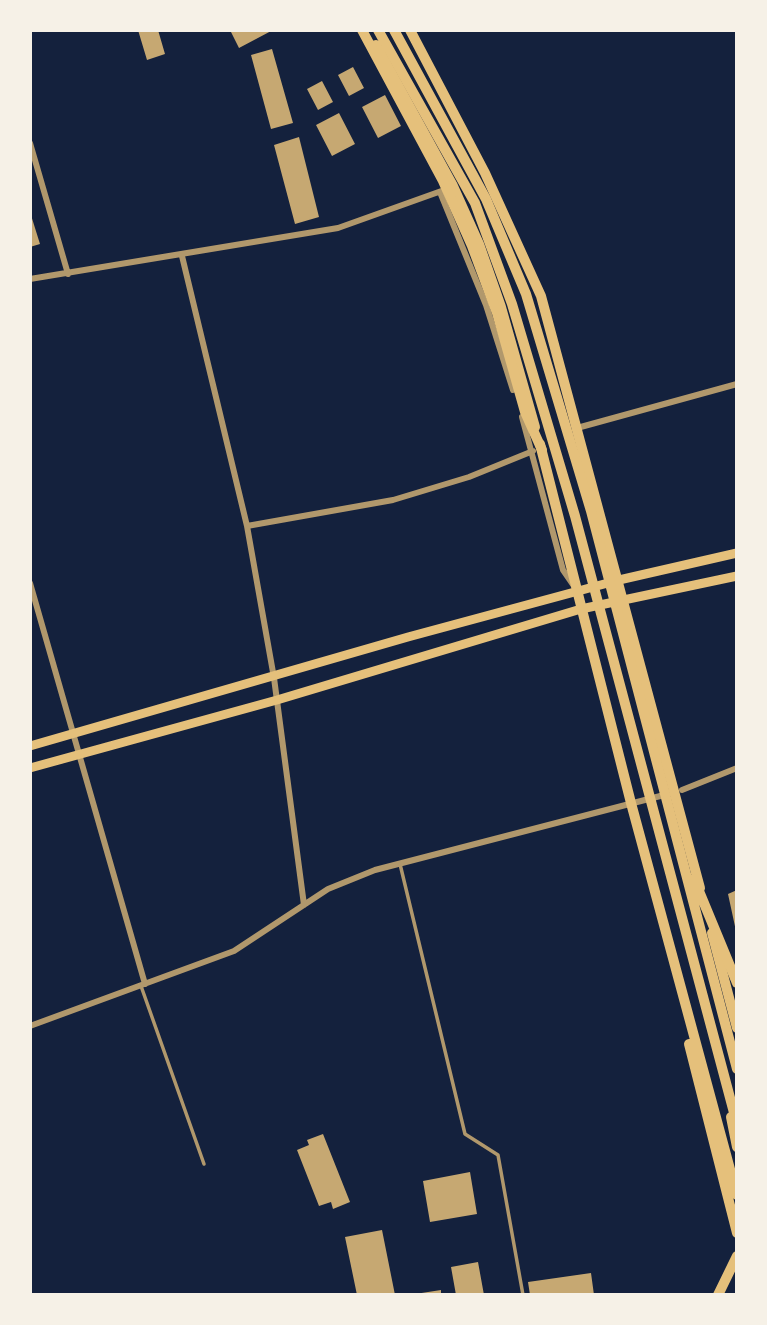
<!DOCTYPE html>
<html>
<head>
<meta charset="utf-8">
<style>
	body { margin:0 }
	#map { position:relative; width:767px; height:1325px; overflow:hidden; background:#14213d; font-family:Jost,sans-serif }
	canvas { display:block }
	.frame { position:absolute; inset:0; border:32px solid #f6f1e7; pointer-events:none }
</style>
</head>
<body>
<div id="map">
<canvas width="767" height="1325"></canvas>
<div class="frame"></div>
</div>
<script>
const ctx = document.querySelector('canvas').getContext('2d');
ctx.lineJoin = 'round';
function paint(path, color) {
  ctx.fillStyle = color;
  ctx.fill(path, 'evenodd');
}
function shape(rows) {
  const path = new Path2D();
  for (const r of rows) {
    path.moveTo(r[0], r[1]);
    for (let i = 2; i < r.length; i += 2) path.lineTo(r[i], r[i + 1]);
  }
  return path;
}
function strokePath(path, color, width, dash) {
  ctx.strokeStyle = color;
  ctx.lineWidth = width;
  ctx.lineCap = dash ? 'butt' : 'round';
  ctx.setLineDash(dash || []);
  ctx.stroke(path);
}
const building = shape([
	[138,30,158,30,165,54,147,60],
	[230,30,273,30,239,48],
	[272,49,293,123,271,129,251,55],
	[353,67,364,88,349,96,338,75],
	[322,81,333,102,318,110,307,89],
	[385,95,401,126,378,138,362,107],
	[339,113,355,144,332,156,316,125],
	[299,137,319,217,295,224,274,145],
	[30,212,40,244,30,247],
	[737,890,737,930,736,931,728,894],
	[323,1134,350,1202,333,1209,331,1202,319,1206,297,1150,309,1145,307,1140],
	[470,1172,477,1214,430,1222,423,1181],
	[382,1230,395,1295,357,1295,345,1237],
	[478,1262,484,1295,456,1295,451,1267],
	[591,1273,594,1295,530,1295,528,1282],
	[441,1290,441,1295,415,1295,415,1294]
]);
const service = shape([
	[400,864,465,1134,498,1155,523,1295],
	[141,986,204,1164]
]);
const minor = shape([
	[30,143,68,274],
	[440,192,486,305,513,390],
	[182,256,247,526,274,678,304,905],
	[30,279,338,228,447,189],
	[522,417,563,570,574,586],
	[577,428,737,384],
	[247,526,393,500,469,477,533,451],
	[30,583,145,984],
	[682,790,737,768],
	[30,1026,234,951,328,889,375,870,668,794]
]);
const secondary = shape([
	[30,746,408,637,619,580,737,553],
	[30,768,277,700,581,609,737,576]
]);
const primary = shape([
	[410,30,485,173,541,296,700,888],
	[376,45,453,186,479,244,501,307,535,427],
	[540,444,631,803,737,1195],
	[712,933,737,1028],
	[689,1044,737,1233]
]);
const trunk = shape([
	[362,30,443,181,472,246,497,313,525,412,542,450],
	[378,30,475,203,512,304,575,516,737,1124],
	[394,30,486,199,526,294,591,511,737,1069],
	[694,879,737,983],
	[731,1117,737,1147],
	[718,1295,737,1256]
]);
paint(building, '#c6a872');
strokePath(service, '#b1986c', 3.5);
strokePath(minor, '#b1986c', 6);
strokePath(secondary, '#e5c07b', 9);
strokePath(primary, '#e5c07b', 10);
strokePath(trunk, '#e5c07b', 10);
</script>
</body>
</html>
